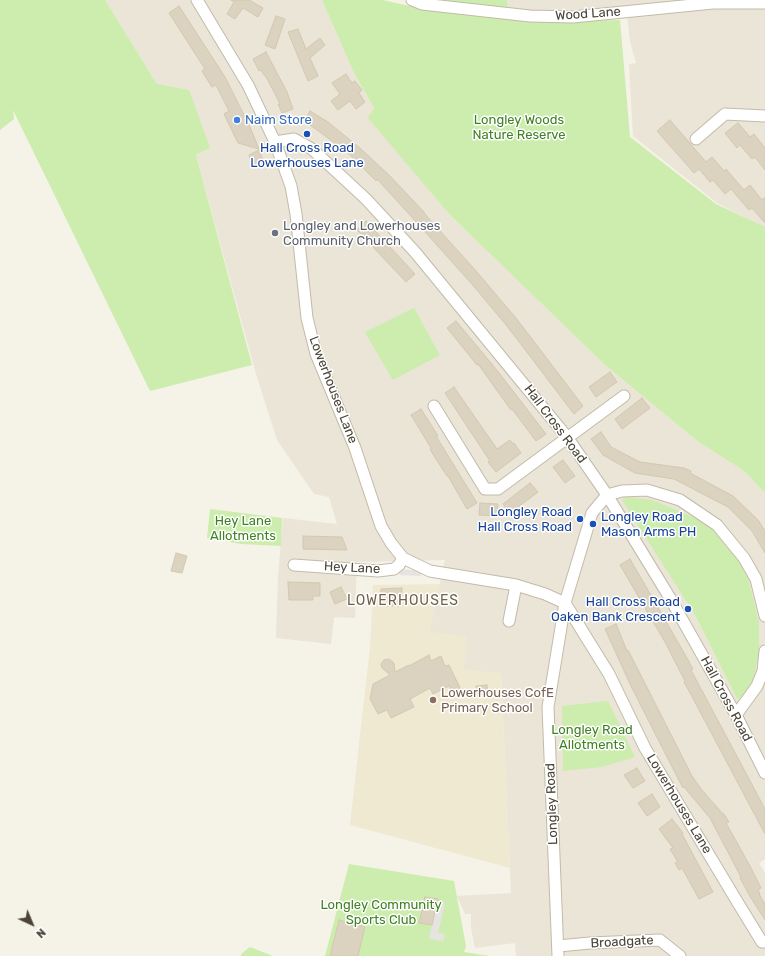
<!DOCTYPE html>
<html>
<head>
<meta charset="utf-8">
<style>
	body { margin:0 }
	#map { position:relative; width:765px; height:956px; overflow:hidden; background:#f5f2e8; font-family:Rubik,sans-serif }
	canvas { display:block }
	.north { position:absolute; left:12px; top:904px; width:40px; height:40px; -webkit-text-stroke:3px #fff; paint-order:stroke; rotate:136deg; font-size:11px; font-weight:700; line-height:16px; text-align:center; color:#4a4336 }
	.north::after { content:''; display:block; margin:auto; width:14px; height:18px; background:#4a4336; clip-path:polygon(50% 0,100% 100%,50% 72%,0 100%) }
</style>
</head>
<body>
<div id="map">
<canvas width="765" height="956"></canvas>
<div class="north">N</div>
</div>
<script>
const ctx = document.querySelector('canvas').getContext('2d');
ctx.lineJoin = 'round';
function paint(path, color) {
  ctx.fillStyle = color;
  ctx.fill(path, 'evenodd');
}
function shape(rows) {
  const path = new Path2D();
  for (const r of rows) {
    path.moveTo(r[0], r[1]);
    for (let i = 2; i < r.length; i += 2) path.lineTo(r[i], r[i + 1]);
  }
  return path;
}
function strokePath(path, color, width, dash) {
  ctx.strokeStyle = color;
  ctx.lineWidth = width;
  ctx.lineCap = dash ? 'butt' : 'round';
  ctx.setLineDash(dash || []);
  ctx.stroke(path);
}
function write(font, color, halo, rows, align = 'center') {
  ctx.font = font + ' Rubik,sans-serif';
  ctx.lineWidth = 3;
  ctx.setLineDash([]);
  ctx.textBaseline = 'middle';
  ctx.strokeStyle = halo;
  ctx.fillStyle = color;
  for (const [text, x, y, turn = 0] of rows) {
    ctx.save();
    ctx.translate(x, y);
    ctx.rotate((+turn || 0) * Math.PI / 180);
    ctx.textAlign = isNaN(turn) ? turn : align;
    if (halo) ctx.strokeText(text, 0, 0);
    ctx.fillText(text, 0, 0);
    ctx.restore();
  }
}
const residential = shape([
	[105,0,322,0,353,71,374,108,369,118,449,214,605,365,696,440,744,471,765,493,765,859,759,863,765,873,765,956,516,956,515,943,475,948,471,928,471,914,465,914,457,896,511,893,501,674,464,670,429,632,445,560,357,562,355,618,334,617,331,644,276,638,278,577,283,518,337,524,329,497,314,494,277,440,256,374,196,155,210,148,157,84],
	[736,556,737,699,695,615],
	[507,0,765,0,765,228,717,203,633,136,629,64,636,63,630,41,626,6,573,12,529,12,508,9]
]);
const education = shape([
	[440,584,429,632,466,636,464,670,501,673,510,868,350,825,361,726,370,647,373,585]
]);
const green = shape([
	[0,0,105,0,157,84,189,90,210,148,196,155,252,365,150,391,13,110,14,119,0,130],
	[322,0,383,0,409,6,501,17,570,21,620,20,630,137,716,204,765,227,765,493,744,471,696,440,605,365,449,214,368,118,374,108,353,71],
	[425,0,507,0,508,9],
	[414,308,440,355,393,380,365,332],
	[627,497,652,500,698,519,720,536,736,556,748,578,759,623,759,652,753,681,745,695,737,699,695,615,622,500],
	[210,509,282,518,281,546,241,544,207,538],
	[608,701,635,757,602,767,563,771,562,706],
	[349,864,454,881,466,946,464,952,490,956,325,956],
	[250,947,273,956,241,956,241,954]
]);
const parking = shape([
	[396,569,426,571,420,576,400,575],
	[437,901,445,903,438,933,445,934,443,941,429,939]
]);
const building = shape([
	[231,0,249,0,263,8,258,17,243,8,235,19,227,14,234,2,231,0],
	[179,6,225,77,250,127,259,149,238,143,224,114,229,111,216,85,212,87,202,71,205,69,169,13,179,6],
	[276,16,285,19,275,49,265,45,276,16],
	[298,29,306,49,320,38,325,45,310,58,318,76,308,81,288,32,298,29],
	[266,52,287,92,293,109,282,113,278,104,280,104,273,90,265,75,264,75,261,70,259,71,253,59,266,52],
	[346,74,352,83,355,81,362,90,359,93,365,102,356,109,350,101,338,110,331,101,340,94,332,83,346,74],
	[310,111,328,122,361,149,390,176,424,212,424,213,476,271,516,318,583,406,574,414,507,326,471,283,419,225,377,179,376,181,349,154,320,132,304,121,310,111],
	[670,120,706,162,712,157,724,171,726,169,744,190,750,185,762,200,765,197,765,223,752,208,749,210,731,189,725,194,713,180,710,182,699,169,694,173,657,131,670,120],
	[738,123,750,137,754,134,765,148,765,170,755,157,752,159,740,145,737,148,725,133,738,123],
	[259,150,264,163,253,168,249,155,259,150],
	[366,221,415,274,406,282,357,230,366,221],
	[456,321,496,369,546,434,536,441,512,409,511,410,478,364,477,365,447,328,456,321],
	[610,372,617,382,596,397,589,387,610,372],
	[454,387,497,449,510,440,513,444,514,443,521,453,496,472,488,462,490,461,445,393,454,387],
	[642,398,650,408,622,429,615,419,642,398],
	[421,409,438,436,436,436,477,503,467,509,448,476,447,476,434,456,430,449,431,448,411,415,421,409],
	[601,432,611,447,640,462,684,468,691,471,690,473,733,496,758,520,765,531,765,553,752,531,728,507,674,479,635,473,603,455,591,439,601,432],
	[563,460,575,476,565,483,553,467,563,460],
	[530,483,538,492,510,513,503,504,530,483],
	[480,503,498,504,497,516,479,515,480,503],
	[303,536,342,537,347,550,303,549,303,536],
	[176,553,187,556,182,573,171,571,176,553],
	[630,559,683,651,693,669,691,670,765,809,765,834,689,691,684,682,685,681,665,642,620,565,630,559],
	[288,582,320,583,320,596,313,596,313,600,289,600,288,582],
	[341,587,347,599,335,604,330,592,341,587],
	[402,588,401,606,380,606,381,589,402,588],
	[616,624,627,651,628,650,692,776,701,789,723,814,724,814,729,822,726,823,750,866,761,888,758,890,760,894,759,894,765,904,765,920,751,898,740,878,741,877,710,818,684,787,683,788,667,757,631,686,605,629,616,624],
	[429,655,431,661,441,656,445,666,449,665,462,692,455,696,449,686,433,694,430,688,410,699,414,707,391,718,387,710,378,714,370,699,373,684,390,675,382,668,381,664,384,660,389,659,394,663,395,672,409,665,409,666,429,655],
	[487,685,488,694,477,695,476,686,487,685],
	[637,768,645,781,633,788,624,775,637,768],
	[652,794,660,807,647,816,638,803,652,794],
	[672,819,683,833,682,834,713,892,699,899,682,868,679,870,675,863,678,862,670,849,673,848,659,829,672,819],
	[425,897,438,899,432,925,419,923,425,897],
	[339,920,365,927,358,956,330,956,339,920]
]);
const minor = shape([
	[197,0,248,85,275,142,291,186,296,214,307,318,316,354,355,448,381,526,391,543,403,558,430,571,516,585,545,594,565,603,609,674,645,748,738,903,762,942,765,942],
	[412,0,422,4,530,16,573,17,713,3,765,3],
	[696,139,725,114,765,116],
	[275,142,294,139,312,149,366,199,415,252,567,437,607,495,670,598,736,715,765,773],
	[434,406,485,489,498,489,624,396],
	[607,495,622,491,647,490,680,500,717,525,744,558,756,579,765,616],
	[294,565,378,571,394,569,399,565,403,558],
	[509,621,516,585],
	[736,715,757,686,763,671,765,651],
	[558,946,590,943,660,940,680,956],
	[558,956,548,707,565,603,592,513,607,495]
]);
const markers = [
	[237,120,4,"#3f7fe0"],
	[307,134,4,"#1a4fb4"],
	[275,233,4,"#6b7280"],
	[580,519,4,"#1a4fb4"],
	[593,524,4,"#1a4fb4"],
	[688,609,4,"#1a4fb4"],
	[433,700,4,"#8d6e63"]
];
const streetNames = [
	["Wood Lane",588,14,-4],
	["Lowerhouses Lane",333,390,69],
	["Hall Cross Road",555,424,53],
	["Hey Lane",352,568,3],
	["Hall Cross Road",726,699,62],
	["Longley Road",552,804,-92],
	["Lowerhouses Lane",679,804,59],
	["Broadgate",622,942,-3]
];
const shopNames = [
	["Naim Store",245,120]
];
const parkNames = [
	["Longley Woods",519,120],
	["Nature Reserve",519,135],
	["Hey Lane",243,521],
	["Allotments",243,536],
	["Longley Road",592,730],
	["Allotments",592,745],
	["Longley Community",381,905],
	["Sports Club",381,920]
];
const transitNames = [
	["Hall Cross Road",307,148,"center"],
	["Lowerhouses Lane",307,163,"center"],
	["Longley Road",572,512],
	["Hall Cross Road",572,527],
	["Longley Road",601,517,"left"],
	["Mason Arms PH",601,532,"left"],
	["Hall Cross Road",680,602],
	["Oaken Bank Crescent",680,617]
];
const worshipNames = [
	["Longley and Lowerhouses",283,226],
	["Community Church",283,241]
];
const educationNames = [
	["Lowerhouses CofE",441,693],
	["Primary School",441,708]
];
const neighbourhoodNames = [
	["LOWERHOUSES",403,601]
];
paint(residential, '#eae5d6');
paint(education, '#f0e9d1');
paint(green, '#ccedad');
paint(parking, '#e6e4e0');
paint(building, '#dbd2bf');
strokePath(building, '#d4c8af', 1);
strokePath(minor, '#c2bba9', 13);
strokePath(minor, '#fff', 11);
for (const [x, y, r, color] of markers) {
  const dot = new Path2D();
  dot.arc(x, y, r, 0, 2 * Math.PI);
  ctx.fillStyle = color;
  ctx.fill(dot);
  strokePath(dot, '#fff', 1.5);
}
write('13px', '#4a4336', '#fff', streetNames);
write('13px', '#366cbe', '#fff', shopNames, 'left');
write('13px', '#408223', '#fff', parkNames);
write('13px', '#164399', '#fff', transitNames, 'right');
write('13px', '#5b616d', '#fff', worshipNames, 'left');
write('13px', '#785e54', '#fff', educationNames, 'left');
ctx.letterSpacing = '1px';
write('14px', '#6e624c', '#fff', neighbourhoodNames);
ctx.letterSpacing = '0px';
</script>
</body>
</html>
